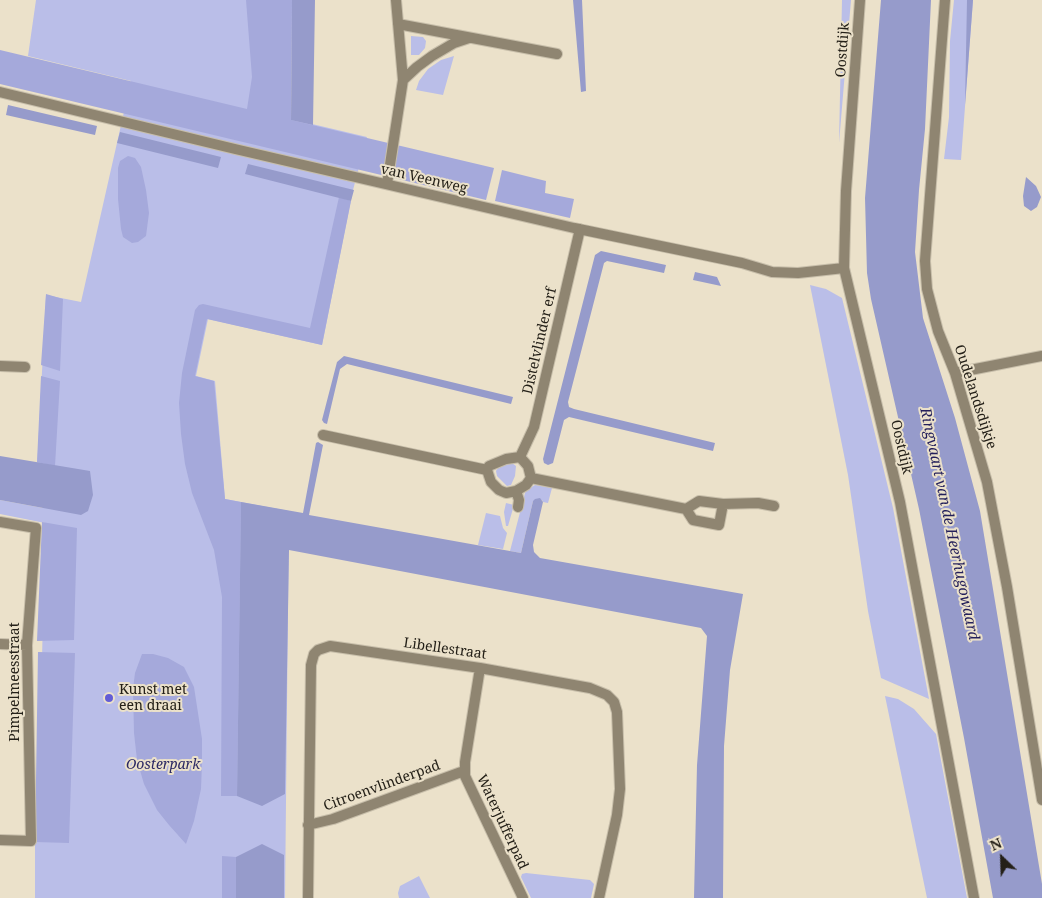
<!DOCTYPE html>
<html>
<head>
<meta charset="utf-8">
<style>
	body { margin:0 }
	#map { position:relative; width:1042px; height:898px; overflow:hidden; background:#ebe1ca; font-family:"Noto Serif",serif }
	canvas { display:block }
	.north { position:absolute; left:977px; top:833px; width:50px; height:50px; -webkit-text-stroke:4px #ebe1ca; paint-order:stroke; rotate:336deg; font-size:14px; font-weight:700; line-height:20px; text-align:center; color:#242018 }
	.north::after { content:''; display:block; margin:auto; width:18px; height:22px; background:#242018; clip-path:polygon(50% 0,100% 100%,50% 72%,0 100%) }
</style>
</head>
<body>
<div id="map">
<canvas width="1042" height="898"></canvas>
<div class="north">N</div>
</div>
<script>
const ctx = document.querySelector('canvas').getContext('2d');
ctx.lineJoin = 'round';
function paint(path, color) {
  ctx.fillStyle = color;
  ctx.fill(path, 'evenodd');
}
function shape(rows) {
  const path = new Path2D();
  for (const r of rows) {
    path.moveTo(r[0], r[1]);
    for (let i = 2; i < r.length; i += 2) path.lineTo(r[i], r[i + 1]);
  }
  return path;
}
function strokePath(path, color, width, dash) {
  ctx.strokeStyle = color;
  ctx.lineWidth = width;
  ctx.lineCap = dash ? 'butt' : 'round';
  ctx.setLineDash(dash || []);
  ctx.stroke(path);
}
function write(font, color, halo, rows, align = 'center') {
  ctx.font = font + ' "Noto Serif",serif';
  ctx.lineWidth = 4;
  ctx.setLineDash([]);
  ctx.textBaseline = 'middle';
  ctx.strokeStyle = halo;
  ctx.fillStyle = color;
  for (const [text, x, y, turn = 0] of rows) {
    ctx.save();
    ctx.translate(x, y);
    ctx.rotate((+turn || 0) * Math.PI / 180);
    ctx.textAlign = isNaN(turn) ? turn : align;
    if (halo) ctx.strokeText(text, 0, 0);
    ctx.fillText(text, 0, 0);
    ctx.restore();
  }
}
const green = shape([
	[36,0,292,0,291,119,367,137,353,190,322,345,208,319,196,376,215,381,225,499,289,511,285,898,35,898,35,842,38,842,45,523,0,514,0,500,43,508,37,468,46,295,81,302,131,81,28,56],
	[842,0,851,0,839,143],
	[954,0,973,0,961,160,944,159,949,117,950,41],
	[411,36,423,37,426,41,425,48,419,55,411,55],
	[454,56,443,95,416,90,419,81,428,69,441,60],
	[810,285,826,289,842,298,893,508,929,699,881,678,868,611,848,475],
	[512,463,516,466,515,476,511,485,507,486,497,476,496,471,500,465],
	[535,485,552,488,548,503,543,502,542,500,533,501,521,553,510,551,525,493,527,490],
	[506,503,514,505,508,526,506,526,504,512],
	[486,513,500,516,503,528,507,533,503,549,478,545],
	[885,696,898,699,914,709,936,734,967,898,927,898],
	[526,873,590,880,594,884,591,898,531,898,521,877,522,874],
	[419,876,430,898,399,898,398,893,400,886]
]);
const forest = shape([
	[246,0,292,0,291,120,494,168,486,200,0,84,0,50,247,109,252,77],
	[128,156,135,158,141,167,146,190,149,213,146,236,138,242,132,243,123,237,121,229,118,199,118,168,120,161],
	[502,170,546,181,545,193,574,199,570,218,495,201],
	[339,197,351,201,322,345,207,319,195,376,214,381,225,499,241,502,237,796,221,796,222,597,214,550,192,493,185,464,181,434,179,403,182,373,195,310,199,305,203,304,310,328],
	[46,294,63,299,60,371,41,365],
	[41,376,60,381,55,466,37,462],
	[42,522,77,528,74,640,37,641],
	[38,652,75,653,69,843,35,842],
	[142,654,153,654,168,658,184,667,194,687,202,739,202,763,201,789,194,821,186,844,169,825,157,810,144,784,137,760,134,733,133,689,135,673],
	[222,856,236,857,236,898,222,898]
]);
const water = shape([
	[292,0,315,0,313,125,291,120],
	[573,0,582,0,586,91,581,92],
	[881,0,931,0,925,129,919,190,915,252,923,318,955,418,980,511,1042,884,1042,898,993,898,964,738,919,509,871,299,867,273,865,198],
	[967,0,973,0,965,105],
	[8,105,97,126,95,135,6,115],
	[120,132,221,157,218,168,117,143],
	[248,164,354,190,351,201,245,174],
	[1026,177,1036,186,1041,197,1037,207,1031,211,1024,206,1023,196],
	[601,251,666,265,664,273,607,261,604,263,568,402,569,407,574,409,715,443,713,451,569,417,564,420,553,463,548,465,544,463,543,459,595,255],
	[695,272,717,277,721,286,693,280],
	[344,356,513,397,511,404,347,364,340,369,327,424,324,423,322,420,337,362],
	[318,442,323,445,309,515,521,553,533,501,535,499,540,498,543,502,533,545,534,552,540,558,743,594,730,670,724,746,723,898,694,898,697,765,707,636,701,628,289,550,285,794,262,806,237,796,241,502,303,513,316,443],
	[0,456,90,471,93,495,88,511,81,515,0,500],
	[262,844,284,855,284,898,236,898,236,857]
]);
const minor = shape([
	[860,0,846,191,844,268,900,502,974,898],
	[945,0,925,261,927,289,938,331,955,373,987,482,1007,587,1042,800],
	[398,24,557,54],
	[403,80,417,67,432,56,454,43,469,38],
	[0,92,235,149,574,228,742,263,772,272,798,273,844,268],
	[387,184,403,80,396,0],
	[0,366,25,367],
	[955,373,1042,356],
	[323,435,487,470],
	[520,457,506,459,489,466,487,470,491,482,499,490,506,493,516,491,526,485,531,478,528,466,520,457,534,427,580,229],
	[531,478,686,509,699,501,723,504,719,525,693,520,686,509],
	[516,491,519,500,518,507],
	[723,504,758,503,774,506],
	[0,522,36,528,27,645,31,841,0,840],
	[0,644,27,645],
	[480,668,465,762,465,776,523,898],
	[308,825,333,819,464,771],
	[308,898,311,665,314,654,318,650,330,646,480,668,590,688,607,695,614,702,617,712,620,789,617,815,599,898]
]);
const markers = [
	[109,698,5,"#635dd6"]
];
const streetNames = [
	["Oostdijk",843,50,-86],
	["van Veenweg",424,179,13],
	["Distelvlinder erf",540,341,-77],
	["Oudelandsdijkje",975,397,72],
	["Oostdijk",901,447,77],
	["Libellestraat",445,649,8],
	["Pimpelmeesstraat",15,682,-90],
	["Citroenvlinderpad",382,786,-20],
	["Waterjufferpad",502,822,65]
];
const poiNames = [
	["Kunst met",119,690],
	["een draai",119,706]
];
const parkNames = [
	["Oosterpark",163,765]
];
const waterNames = [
	["Ringvaart van de Heerhugowaard",949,524,78]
];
paint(green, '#babee8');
paint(forest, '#a5a9db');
paint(water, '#969bcb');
strokePath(minor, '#c7beaa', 12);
strokePath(minor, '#8f8571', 10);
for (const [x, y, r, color] of markers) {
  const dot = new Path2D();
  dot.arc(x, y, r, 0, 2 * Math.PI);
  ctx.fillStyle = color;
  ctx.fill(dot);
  strokePath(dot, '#ebe1ca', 2);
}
write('14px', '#242018', '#ebe1ca', streetNames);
write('14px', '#242018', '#ebe1ca', poiNames, 'left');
write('italic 14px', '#2b2863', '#ebe1ca', parkNames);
write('italic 15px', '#231f5a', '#ebe1ca', waterNames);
</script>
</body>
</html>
